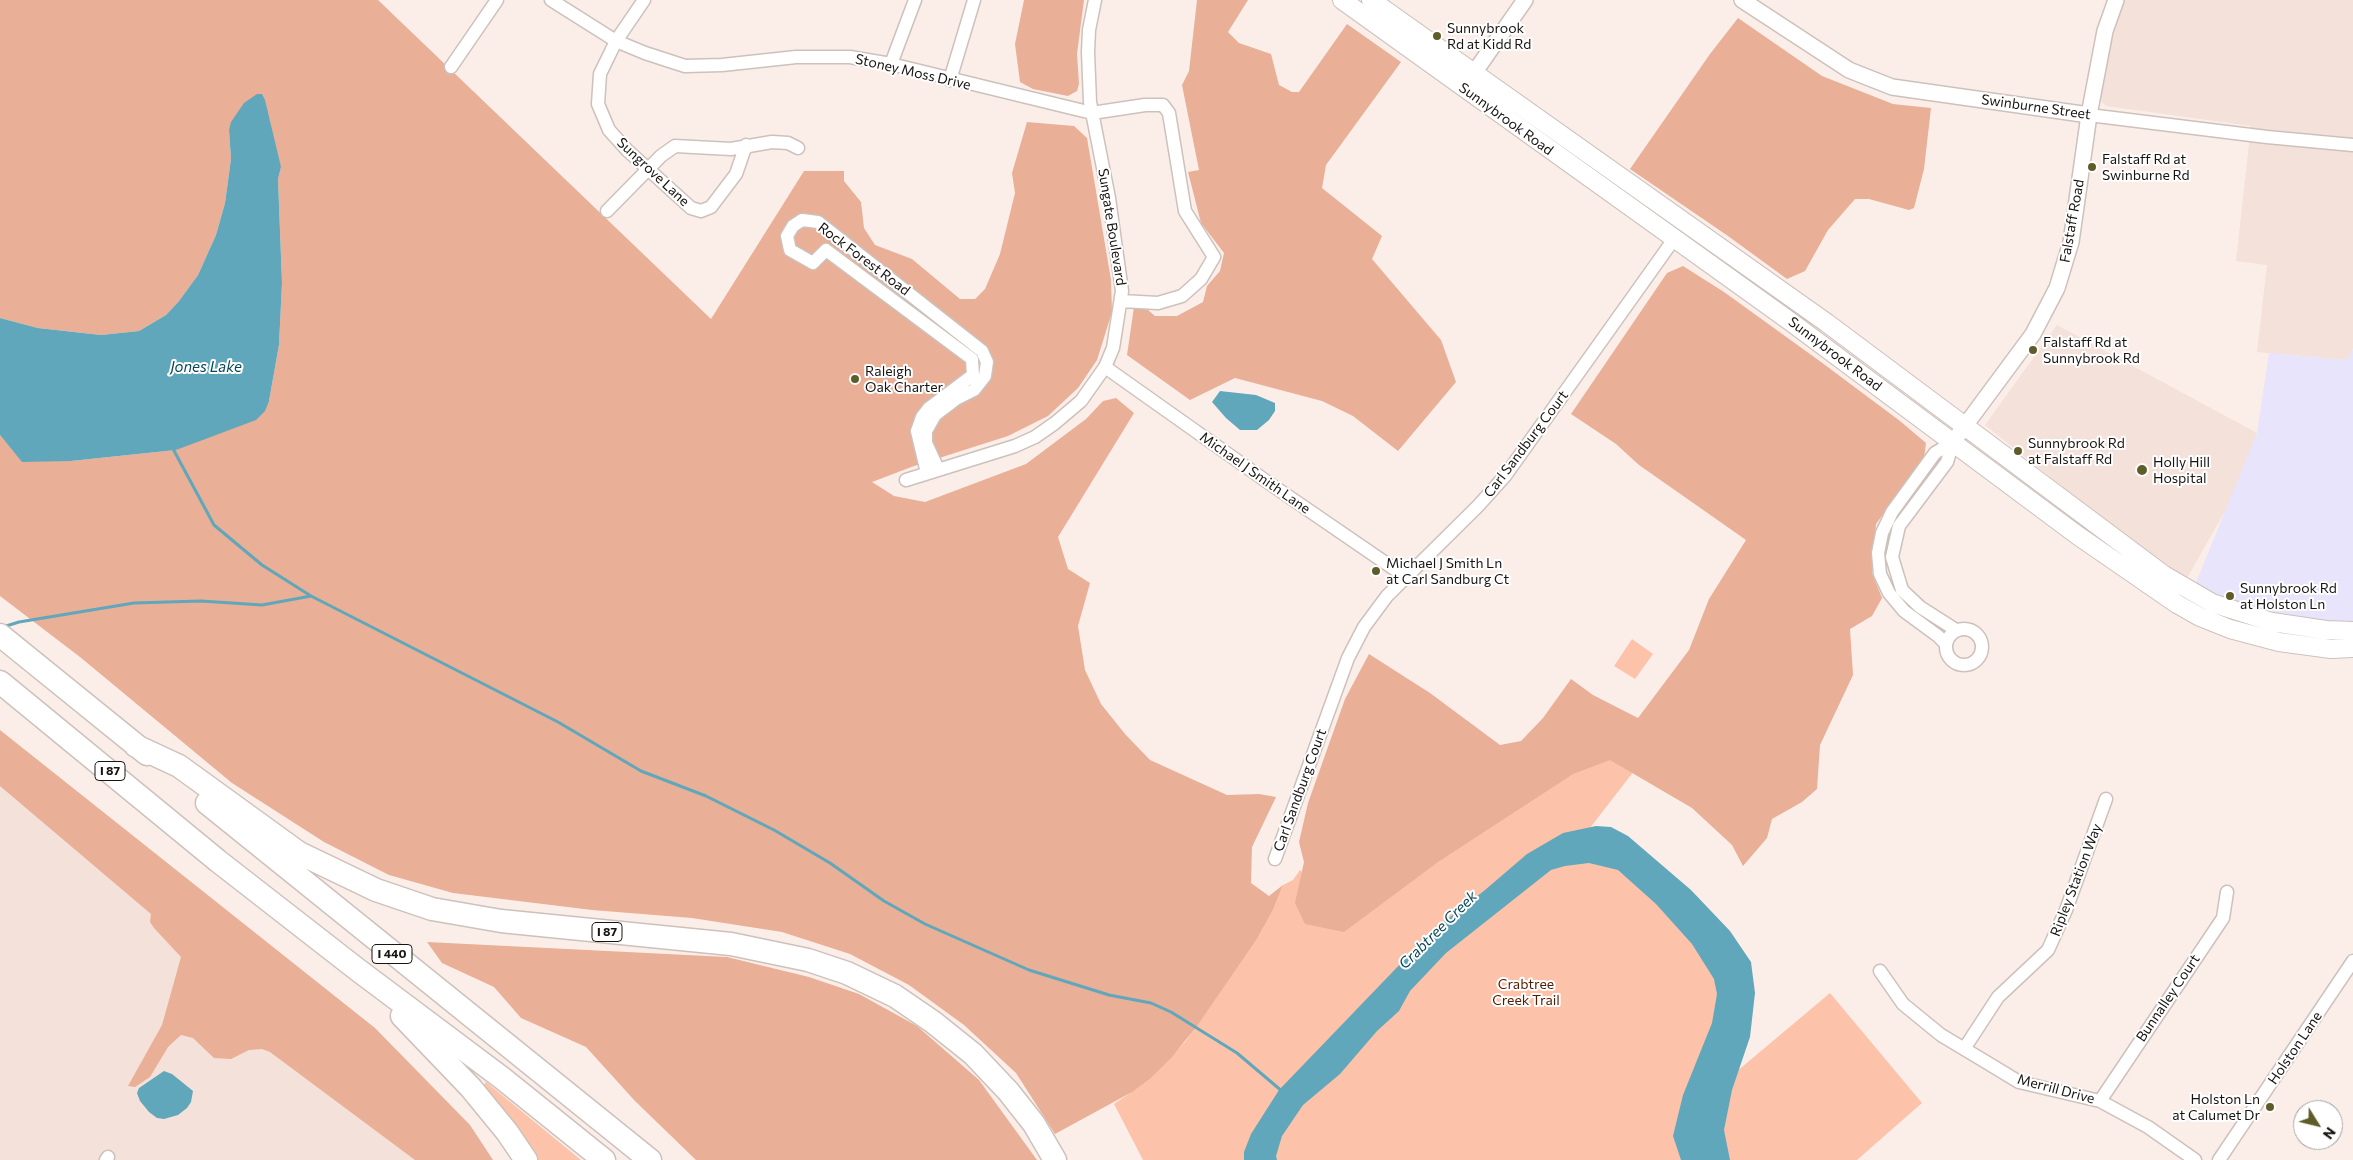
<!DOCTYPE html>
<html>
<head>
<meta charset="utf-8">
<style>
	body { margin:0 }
	#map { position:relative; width:2353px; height:1160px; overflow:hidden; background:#fbeee9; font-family:Commissioner,sans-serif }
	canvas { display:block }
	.north { position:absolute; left:2293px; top:1100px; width:50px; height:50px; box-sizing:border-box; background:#fff; border:1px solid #a3a1a0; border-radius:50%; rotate:126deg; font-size:14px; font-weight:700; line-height:20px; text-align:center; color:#181412 }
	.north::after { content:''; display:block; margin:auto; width:18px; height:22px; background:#5f5c29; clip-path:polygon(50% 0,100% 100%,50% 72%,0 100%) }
</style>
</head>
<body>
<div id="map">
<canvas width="2353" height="1160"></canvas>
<div class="north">N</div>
</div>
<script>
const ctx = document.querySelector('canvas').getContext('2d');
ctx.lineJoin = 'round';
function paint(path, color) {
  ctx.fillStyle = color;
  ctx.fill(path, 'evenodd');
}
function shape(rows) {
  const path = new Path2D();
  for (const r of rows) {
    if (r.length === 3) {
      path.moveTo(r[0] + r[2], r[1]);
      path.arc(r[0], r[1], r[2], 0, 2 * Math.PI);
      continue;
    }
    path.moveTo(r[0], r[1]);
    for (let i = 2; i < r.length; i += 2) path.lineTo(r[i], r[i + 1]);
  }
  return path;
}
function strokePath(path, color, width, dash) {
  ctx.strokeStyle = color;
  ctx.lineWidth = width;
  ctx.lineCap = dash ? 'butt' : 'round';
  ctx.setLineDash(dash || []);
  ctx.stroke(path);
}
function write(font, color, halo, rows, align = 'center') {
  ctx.font = font + ' Commissioner,sans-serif';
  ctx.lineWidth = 4;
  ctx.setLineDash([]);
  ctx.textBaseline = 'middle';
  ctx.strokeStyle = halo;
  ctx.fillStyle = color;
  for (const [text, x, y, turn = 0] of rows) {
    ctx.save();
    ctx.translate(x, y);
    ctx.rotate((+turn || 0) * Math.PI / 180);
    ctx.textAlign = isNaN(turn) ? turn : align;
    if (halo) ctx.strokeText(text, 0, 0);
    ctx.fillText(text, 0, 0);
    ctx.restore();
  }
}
const built = shape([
	[2122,0,2353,0,2353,349,2347,360,2257,352,2267,265,2236,261,2251,126,2106,106,2101,101,2105,61],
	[2057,325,2257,433,2228,506,2186,580,2164,568,1985,425],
	[0,760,464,1160,0,1160]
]);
const education = shape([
	[2353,349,2353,625,2271,617,2222,599,2195,585,2257,433,2269,353,2347,360]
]);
const green = shape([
	[1632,639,1653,654,1635,679,1614,666],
	[1590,745,1641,762,1586,833,1733,945,1711,1093,1830,993,1922,1103,1857,1160,1143,1160,1114,1104,1150,1079,1185,1042,1257,939,1273,910,1283,885,1293,880,1300,870,1338,915],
	[486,1082,581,1160,536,1160,507,1113,483,1086]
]);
const forest = shape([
	[0,0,378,0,711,319,804,171,844,171,844,181,861,202,864,228,875,245,912,259,960,299,975,299,985,289,1000,254,1015,193,1012,173,1027,122,1074,126,1087,138,1111,280,1112,312,1097,360,1078,388,1048,416,1008,436,914,466,872,482,894,496,925,502,1026,464,1086,419,1103,401,1116,398,1134,413,1058,537,1068,569,1090,583,1078,626,1085,670,1101,704,1125,734,1150,760,1227,795,1259,794,1276,797,1252,847,1251,883,1269,896,1283,885,1273,910,1257,939,1197,1026,1172,1057,1150,1079,1132,1092,1055,1134,1016,1073,964,1025,909,985,850,954,782,932,692,918,592,910,453,893,389,875,324,842,232,783,80,657,0,596,0,435,22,461,71,461,176,450,269,401,279,345,282,283,278,179,281,166,229,130,231,159,225,203,216,235,198,275,179,301,166,315,139,331,101,335,38,328,0,318],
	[1024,0,1084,0,1077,54,1079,84,1077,91,1068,96,1033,89,1020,82,1015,44],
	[1197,0,1248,0,1228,32,1239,43,1271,54,1279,85,1292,92,1299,92,1347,24,1401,62,1326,165,1322,188,1382,236,1372,259,1441,340,1456,382,1398,451,1353,416,1322,401,1235,378,1190,400,1127,355,1134,307,1148,310,1155,316,1177,316,1203,302,1207,286,1220,271,1224,253,1201,223,1188,172,1199,170,1182,85,1189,71],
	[1738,18,1822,76,1893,104,1931,108,1924,169,1914,208,1909,210,1869,199,1855,199,1828,230,1805,271,1787,279,1728,236,1630,169,1710,54],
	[1683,266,1724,292,1821,362,1900,421,1926,443,1924,459,1876,524,1872,573,1882,598,1872,616,1850,629,1853,675,1820,745,1817,789,1802,802,1772,819,1767,838,1743,866,1732,845,1692,808,1610,760,1573,774,1438,862,1344,932,1305,924,1295,903,1304,862,1299,842,1308,803,1345,699,1369,654,1430,693,1500,745,1521,741,1543,718,1571,679,1593,695,1638,718,1689,650,1709,599,1746,540,1639,465,1616,444,1571,414,1667,273],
	[0,730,375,1028,470,1125,493,1160,415,1160,270,1052,262,1049,249,1050,231,1059,214,1058,193,1038,181,1035,168,1047,150,1077,135,1087,128,1086,162,1025,181,957,154,928,150,922,151,914,0,786],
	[427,942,727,957,809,977,859,994,917,1026,979,1080,1037,1160,696,1160,635,1101,586,1047,521,1018,494,987,442,963]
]);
const water = shape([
	[257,94,262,94,265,100,281,167,278,179,282,283,279,345,269,401,265,411,256,420,176,450,71,461,22,462,0,435,0,318,38,328,101,335,139,331,166,315,179,301,198,275,216,235,225,203,231,159,229,130,231,122,244,103],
	[1220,391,1256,395,1275,403,1275,411,1269,420,1257,430,1240,430,1226,418,1212,402],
	[1596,826,1611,827,1628,836,1691,890,1730,931,1751,962,1755,993,1750,1037,1732,1090,1724,1130,1730,1160,1681,1160,1673,1136,1683,1095,1712,1023,1717,994,1714,979,1692,944,1656,904,1618,870,1589,863,1565,866,1551,870,1446,953,1410,991,1399,1011,1377,1031,1340,1074,1303,1105,1282,1136,1276,1156,1277,1160,1244,1160,1244,1152,1251,1134,1279,1090,1431,932,1485,890,1527,854,1563,833],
	[164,1071,172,1074,193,1091,191,1102,187,1108,178,1115,164,1119,157,1118,149,1112,140,1101,137,1093,139,1088]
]);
const stream = shape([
	[172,447,214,525,262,565,311,596,558,722,641,771,706,796,774,830,830,863,884,901,925,924,1029,970,1109,995,1151,1003,1171,1012,1237,1053,1283,1092],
	[3,627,19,622,134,603,201,601,262,605,311,596]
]);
const minor = shape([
	[551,0,616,41,645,53,685,66,722,65,796,57,850,57,891,64,1092,113,1145,105,1163,105,1169,113,1185,211,1214,257,1201,279,1182,296,1158,303,1121,301],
	[644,0,616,41,600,74,598,104,609,130,627,150,691,208,701,211,711,207,736,174,746,145],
	[891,64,915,0],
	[451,67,497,0],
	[950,80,974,0],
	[2089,115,2267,137,2353,145],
	[607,211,661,156,675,146,731,149,772,142,788,143,798,148],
	[1105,367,1266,481,1406,577],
	[1953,442,1947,462,1899,526,1892,557,1902,590,1920,607,1956,630],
	[927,473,917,431,922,417,929,408,973,375,972,359,826,250,813,263,790,250,787,236,793,226,802,220,818,222,982,351,987,362,985,376,974,390,956,399,935,415,926,431,926,443,938,469],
	[906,480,1015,446,1035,437,1055,423,1081,401,1105,367,1113,348,1122,291,1109,198,1090,102,1088,52,1089,30,1095,0],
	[1964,647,18],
	[1946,644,1938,636,1904,611,1889,593,1880,574,1878,553,1882,533,1892,512,1935,453,1953,442],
	[1275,859,1336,691,1348,658,1364,627,1387,596,1478,506,1505,476,1674,239],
	[1880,971,1903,1004,1941,1035,1986,1062,2019,1082,2100,1101,2148,1127,2195,1160],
	[1964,1049,1998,997,2048,950,2066,910,2106,799],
	[2100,1101,2223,918,2227,892],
	[106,1160,108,1157],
	[2219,1160,2353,961]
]);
const tertiary = shape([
	[1742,0,1849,70,1892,87,2089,115],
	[1467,83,1525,0],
	[1953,442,2033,334,2057,288,2071,242,2089,115,2105,31,2116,0]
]);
const secondary = shape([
	[1342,0,1791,322,2077,535,2177,604,2200,617,2230,629,2279,642,2331,649,2353,648],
	[1371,0,1827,323,2164,575,2212,603,2272,622,2326,630,2353,631]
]);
const motorway = shape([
	[0,635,147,754],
	[0,682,218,861,358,970,502,1078,604,1160],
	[136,746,179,766,299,853,376,890,432,909,501,921,731,944,808,960,847,973,895,996,933,1022,973,1054,1008,1091,1034,1124,1055,1160],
	[207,803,650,1160],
	[402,1016,471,1088,507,1132,526,1160]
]);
const markers = [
	[1437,36,5,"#5f5c29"],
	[2092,167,5,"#5f5c29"],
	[2033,350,5,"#5f5c29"],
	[855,379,5,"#5f5c29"],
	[2018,451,5,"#5f5c29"],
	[2142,470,6,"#5f5c29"],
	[1376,571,5,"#5f5c29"],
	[2230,596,5,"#5f5c29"],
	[2270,1107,5,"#5f5c29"]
];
const shields = [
	[110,771,30],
	[607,932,30],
	[392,954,40]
];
const shieldNames = [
	["I 87",110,771],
	["I 87",607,932],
	["I 440",392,954]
];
const poiNames = [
	["Sunnybrook",1447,28],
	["Rd at Kidd Rd",1447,44],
	["Falstaff Rd at",2102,159],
	["Swinburne Rd",2102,175],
	["Falstaff Rd at",2043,342],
	["Sunnybrook Rd",2043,358],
	["Raleigh",865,371],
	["Oak Charter",865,387],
	["Sunnybrook Rd",2028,443],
	["at Falstaff Rd",2028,459],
	["Holly Hill",2153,462],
	["Hospital",2153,478],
	["Michael J Smith Ln",1386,563],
	["at Carl Sandburg Ct",1386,579],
	["Sunnybrook Rd",2240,588],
	["at Holston Ln",2240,604],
	["Holston Ln",2260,1099,"right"],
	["at Calumet Dr",2260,1115,"right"]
];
const streetNames = [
	["Stoney Moss Drive",913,72,13],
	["Swinburne Street",2036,107,8],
	["Sunnybrook Road",1506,119,36],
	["Sungrove Lane",653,172,43],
	["Falstaff Road",2072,221,-80],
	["Sungate Boulevard",1112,227,81],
	["Rock Forest Road",864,259,37],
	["Sunnybrook Road",1835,354,37],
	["Carl Sandburg Court",1526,444,-53],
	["Michael J Smith Lane",1255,473,35],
	["Carl Sandburg Court",1300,790,-70],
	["Ripley Station Way",2076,880,-69],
	["Bunnalley Court",2168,998,-56],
	["Holston Lane",2295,1048,-56],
	["Merrill Drive",2056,1089,15]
];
const parkNames = [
	["Crabtree",1526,984],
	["Creek Trail",1526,1000]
];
const waterNames = [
	["Jones Lake",206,367],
	["Crabtree Creek",1438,930,-45]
];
paint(built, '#f4e1d9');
paint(education, '#e7e4fb');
paint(green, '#fdc3aa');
paint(forest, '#e9af97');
paint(water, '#61a7bb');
strokePath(stream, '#61a7bb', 3);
strokePath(minor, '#cdc1bc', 15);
strokePath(tertiary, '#cdc1bc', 18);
strokePath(secondary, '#cdc1bc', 20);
strokePath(motorway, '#cdc1bc', 25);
strokePath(minor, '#fff', 12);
strokePath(tertiary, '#fff', 15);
strokePath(secondary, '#fff', 18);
strokePath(motorway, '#fff', 22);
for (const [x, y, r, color] of markers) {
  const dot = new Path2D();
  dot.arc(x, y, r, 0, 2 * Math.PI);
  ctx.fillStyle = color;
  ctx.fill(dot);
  strokePath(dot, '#fff', 2);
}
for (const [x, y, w] of shields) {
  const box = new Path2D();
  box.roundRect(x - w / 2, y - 9.5, w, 19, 4);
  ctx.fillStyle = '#fff';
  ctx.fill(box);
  strokePath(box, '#181412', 1);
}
write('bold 12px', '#181412', null, shieldNames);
write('14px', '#181412', '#fff', poiNames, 'left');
write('14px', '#181412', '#fff', streetNames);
write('14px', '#511e03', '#fff', parkNames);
write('italic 15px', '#074856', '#fff', waterNames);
</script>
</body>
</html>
